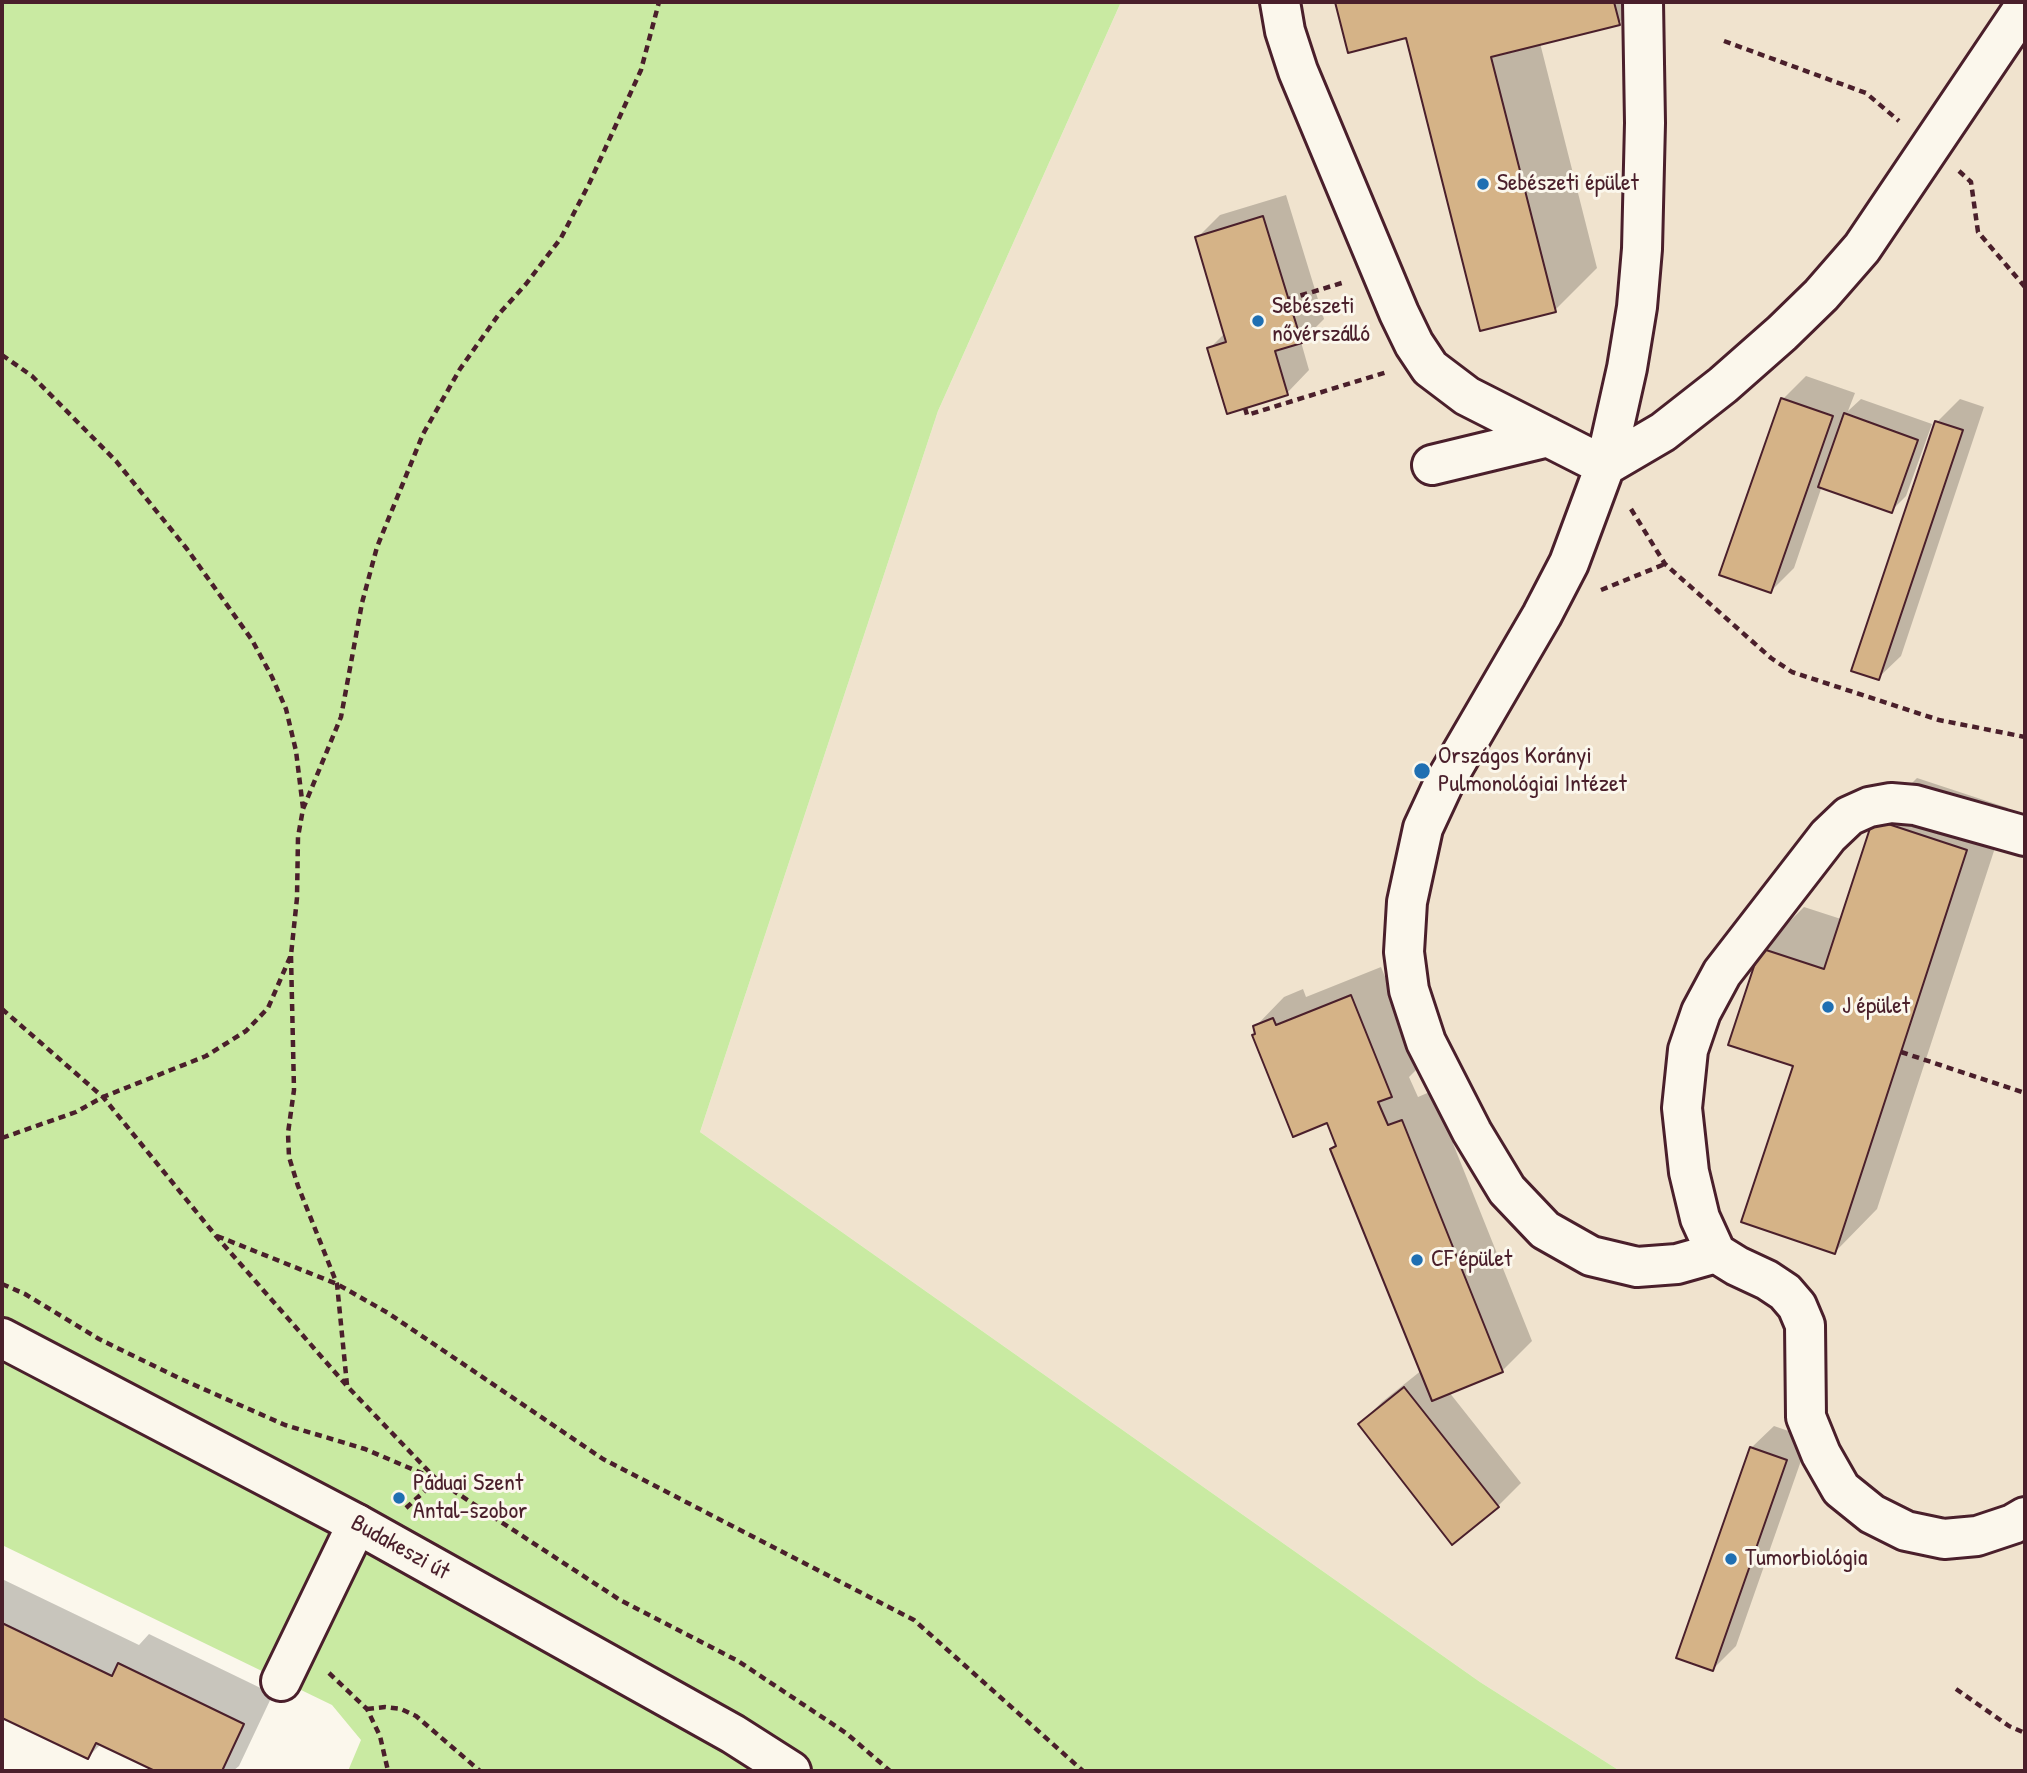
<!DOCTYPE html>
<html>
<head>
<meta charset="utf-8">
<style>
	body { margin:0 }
	#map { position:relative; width:2027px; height:1773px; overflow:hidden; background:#fbf7ec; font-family:"Patrick Hand",sans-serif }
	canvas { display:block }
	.frame { position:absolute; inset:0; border:4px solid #4a1f2b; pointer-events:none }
</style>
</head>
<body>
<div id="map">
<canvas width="2027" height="1773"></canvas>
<div class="frame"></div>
</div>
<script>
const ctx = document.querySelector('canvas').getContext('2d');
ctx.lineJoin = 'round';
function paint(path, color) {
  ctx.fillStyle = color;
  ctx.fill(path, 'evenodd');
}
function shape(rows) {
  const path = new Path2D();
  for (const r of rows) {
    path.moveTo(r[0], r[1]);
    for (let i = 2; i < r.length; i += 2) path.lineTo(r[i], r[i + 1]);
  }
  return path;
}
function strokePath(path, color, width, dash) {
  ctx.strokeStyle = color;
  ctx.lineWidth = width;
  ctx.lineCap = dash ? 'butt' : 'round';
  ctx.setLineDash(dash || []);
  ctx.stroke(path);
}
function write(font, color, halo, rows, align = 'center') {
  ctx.font = font + ' "Patrick Hand",sans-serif';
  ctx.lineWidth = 6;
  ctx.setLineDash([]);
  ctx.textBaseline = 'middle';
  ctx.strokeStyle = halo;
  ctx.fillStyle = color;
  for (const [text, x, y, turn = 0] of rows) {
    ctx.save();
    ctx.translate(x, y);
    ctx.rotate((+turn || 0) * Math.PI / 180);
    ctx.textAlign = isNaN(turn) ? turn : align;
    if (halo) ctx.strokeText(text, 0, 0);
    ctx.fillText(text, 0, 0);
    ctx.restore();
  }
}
const built = shape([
	[1121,2,2025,2,2025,1771,1620,1771,1480,1682,700,1132,938,411]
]);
const green = shape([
	[2,2,1121,2,938,411,700,1132,1480,1682,1620,1771,348,1771,361,1740,332,1705,2,1545]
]);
const shadow = shape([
	[1337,2,1640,2,1619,23,1540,43,1597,268,1555,310,1407,36,1350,51],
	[1286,195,1324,319,1301,342,1309,370,1287,393,1209,349,1225,333,1197,238,1220,215],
	[1806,376,1855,393,1848,411,1861,399,1932,424,1906,496,1891,511,1822,486,1794,568,1771,591,1783,399],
	[1960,399,1984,407,1901,656,1878,678,1854,670,1937,422],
	[1917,778,2008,808,1877,1209,1835,1252,1795,1065,1762,949,1804,907,1841,919,1875,820],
	[1381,967,1421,1065,1409,1077,1418,1097,1432,1091,1532,1341,1502,1371,1449,1392,1521,1483,1498,1506,1360,1424,1382,1402,1422,1370,1332,1149,1337,1144,1328,1121,1257,1033,1255,1027,1284,997,1303,989,1306,997],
	[1774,1426,1809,1438,1736,1646,1713,1669,1751,1448],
	[2,1579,139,1645,149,1634,273,1694,239,1766,233,1771,159,1771,101,1744,88,1757,2,1716]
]);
const building = shape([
	[1335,2,1614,2,1620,25,1491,57,1556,312,1480,331,1406,38,1348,53,1335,2],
	[1263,216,1302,343,1275,351,1288,395,1227,414,1207,348,1226,342,1195,237,1263,216],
	[1781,398,1833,416,1771,593,1719,575,1781,398],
	[1844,413,1918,440,1892,513,1818,487,1844,413],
	[1935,421,1963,430,1879,680,1851,671,1935,421],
	[1873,819,1967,850,1835,1254,1741,1222,1793,1066,1728,1045,1760,948,1824,969,1873,819],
	[1351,995,1392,1097,1378,1102,1388,1125,1402,1120,1503,1372,1432,1401,1330,1149,1336,1146,1327,1123,1293,1137,1252,1035,1255,1034,1253,1026,1273,1018,1276,1025,1351,995],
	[1404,1387,1499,1507,1452,1545,1358,1424,1404,1387],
	[1750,1447,1787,1460,1713,1671,1676,1658,1750,1447],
	[2,1623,112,1676,118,1663,244,1724,222,1771,155,1771,96,1743,88,1759,2,1718,2,1623]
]);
const path = shape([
	[1724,41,1866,93,1899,121],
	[1959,171,1971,182,1978,232,2025,287],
	[1289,299,1345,282],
	[2,355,32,376,116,461,187,549,252,640,272,677,286,709,296,751,303,808],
	[1245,408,1247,415,1387,372],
	[1631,509,1665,564,1771,658,1792,672,1939,720,2025,737],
	[1601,590,1665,564],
	[291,956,294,1090,288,1133,289,1157,298,1186,337,1284,347,1385],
	[2,1009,103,1097,216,1236,347,1386,437,1480,620,1600,738,1661,846,1733,890,1771],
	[1901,1052,2025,1093],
	[2,1138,76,1112,103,1097,206,1056,246,1031,268,1008,291,955,297,898,298,837,303,809,341,717,362,603,377,547,423,434,460,369,499,314,526,284,561,238,589,184,641,70,659,2],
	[217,1236,337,1284,388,1313,603,1459,914,1620,1083,1771],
	[2,1284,25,1294,99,1339,181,1379,285,1425,365,1449,433,1478],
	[406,1508,437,1480],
	[329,1673,367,1709,380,1736,388,1771],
	[1956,1689,2009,1726,2025,1733],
	[367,1709,385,1707,401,1709,416,1716,480,1771]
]);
const minor = shape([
	[1280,2,1285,31,1298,71,1399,313,1414,344,1430,368,1467,396,1605,466,1663,432,1723,385,1782,333,1821,295,1862,248,2025,6],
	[1643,2,1645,123,1642,249,1637,307,1627,368,1605,466,1569,563,1542,615,1443,785,1423,828,1407,902,1404,952,1409,990,1426,1042,1472,1132,1507,1190,1545,1230,1591,1256,1637,1267,1677,1264,1716,1253],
	[1432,465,1548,437],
	[2025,836,1915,805,1891,803,1869,807,1849,816,1828,836,1722,973,1701,1012,1688,1050,1682,1108,1689,1172,1700,1218,1716,1253,1737,1266,1767,1280,1785,1292,1797,1306,1805,1325,1806,1417,1821,1454,1841,1489,1872,1514,1906,1531,1944,1539,1977,1536,2013,1524,2025,1517],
	[281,1681,357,1524]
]);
const major = shape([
	[2,1338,357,1524,733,1734,791,1771]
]);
const markers = [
	[1483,184,7,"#1f6fb2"],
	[1258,321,7,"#1f6fb2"],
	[1422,771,9,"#1f6fb2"],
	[1828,1007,7,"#1f6fb2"],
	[1417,1260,7,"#1f6fb2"],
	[399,1498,7,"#1f6fb2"],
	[1731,1559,7,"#1f6fb2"]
];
const poiNames = [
	["Sebészeti épület",1497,184],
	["Sebészeti",1272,307],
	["nővérszálló",1272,335],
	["Országos Korányi",1438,757],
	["Pulmonológiai Intézet",1438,785],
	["J épület",1842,1007],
	["CF épület",1431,1260],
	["Páduai Szent",413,1484],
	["Antal-szobor",413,1512],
	["Tumorbiológia",1745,1559]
];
const streetNames = [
	["Budakeszi út",400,1548,29]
];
paint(built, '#f0e3ce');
paint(green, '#c9eaa2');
paint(shadow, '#0003');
paint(building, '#d5b387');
strokePath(building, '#4a1f2b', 2);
strokePath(minor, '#4a1f2b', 44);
strokePath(major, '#4a1f2b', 44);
strokePath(path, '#4a1f2b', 4.5, [7, 5]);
strokePath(minor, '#fbf7ec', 38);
strokePath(major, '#fbf7ec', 38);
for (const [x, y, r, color] of markers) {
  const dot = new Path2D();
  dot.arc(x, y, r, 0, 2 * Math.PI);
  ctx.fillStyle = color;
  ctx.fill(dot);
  strokePath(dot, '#fbf7ec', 2.5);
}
write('24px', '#4a1f2b', '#fbf7ec', poiNames, 'left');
write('24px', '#4a1f2b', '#fbf7ec', streetNames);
</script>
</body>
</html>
